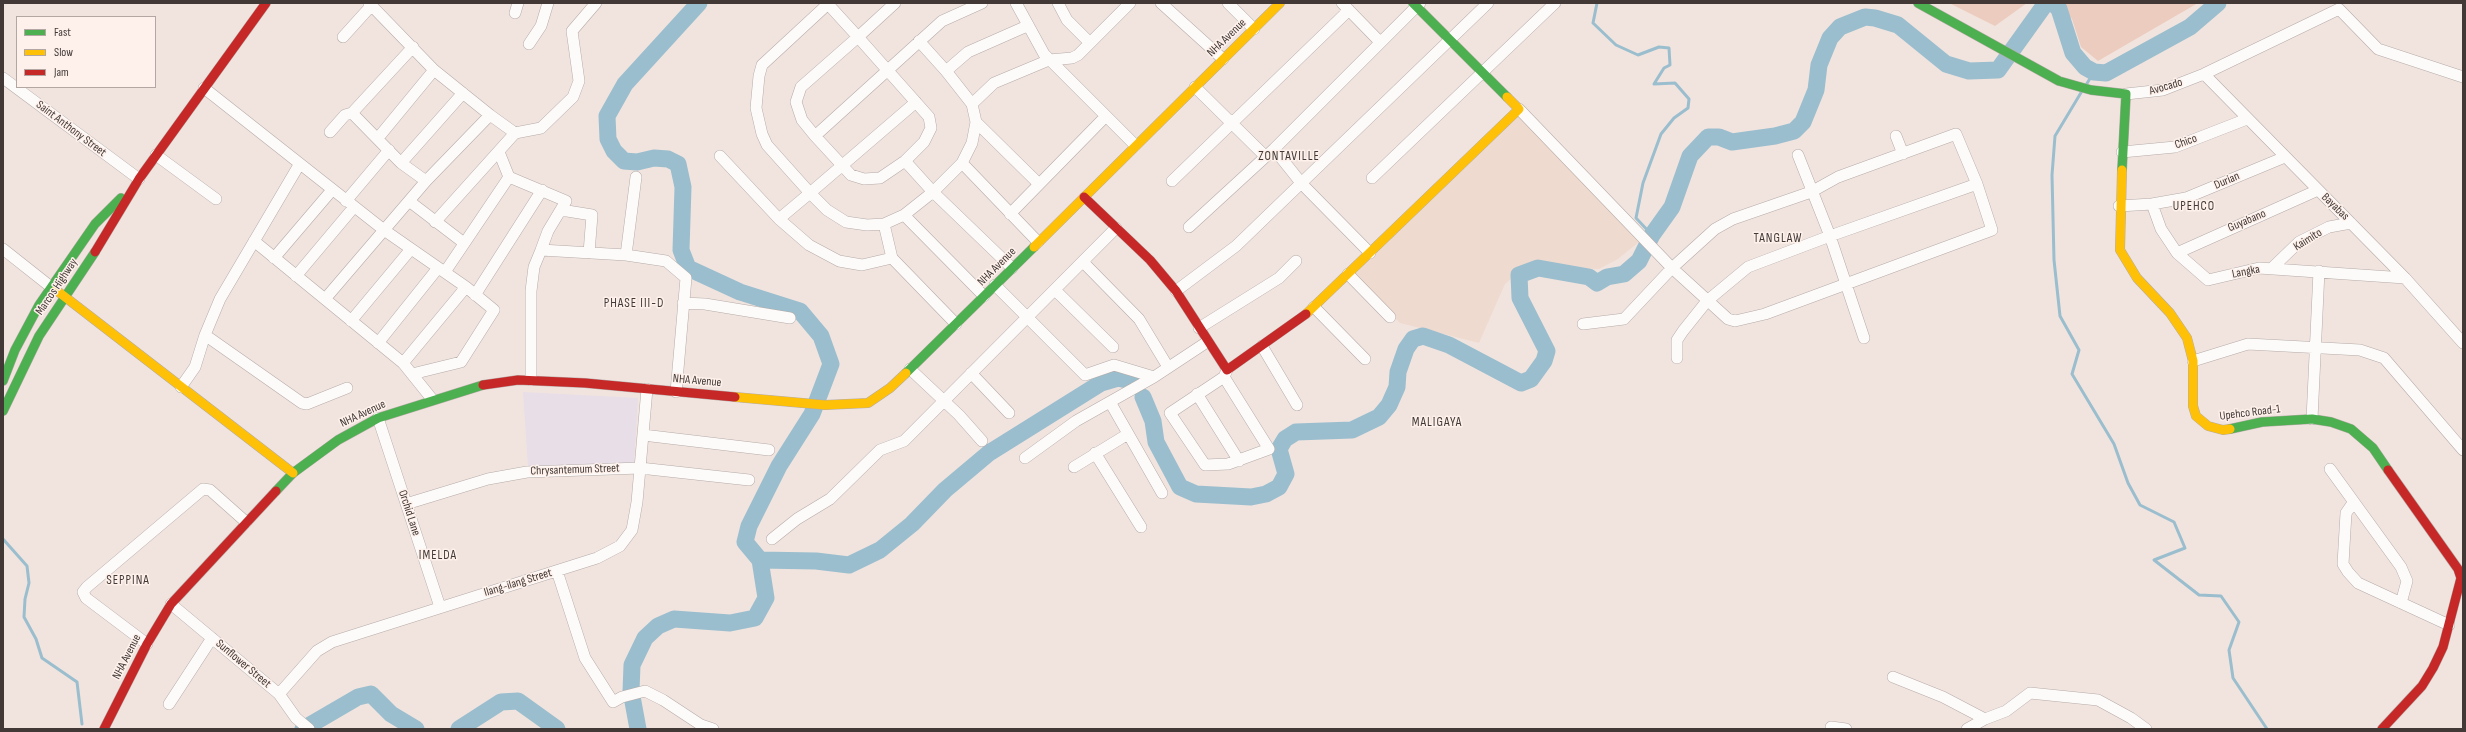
<!DOCTYPE html>
<html>
<head>
<meta charset="utf-8">
<style>
	body { margin:0 }
	#map { position:relative; width:2466px; height:732px; overflow:hidden; background:#f1e4df; font-family:"Sofia Sans Condensed",sans-serif }
	canvas { display:block }
	.frame { position:absolute; inset:0; border:4px solid #423936; pointer-events:none }
	.legend { position:absolute; left:16px; top:16px; width:140px; height:72px; box-sizing:border-box; background:#fef1eb; border:1px solid #b3a7a3; margin:0; padding:5px 7px; list-style:none; font-size:12px; color:#423936 }
	.legend li { display:flex; align-items:center; gap:8px; height:20px }
	.legend b { width:20px; border:1px solid #b3a7a3 }
</style>
</head>
<body>
<div id="map">
<canvas width="2466" height="732"></canvas>
<div class="frame"></div>
<ul class="legend">
<li><b style="height:5px;background:#4caf50"></b>Fast</li>
<li><b style="height:5px;background:#ffc107"></b>Slow</li>
<li><b style="height:5px;background:#c62828"></b>Jam</li>
</ul>
</div>
<script>
const ctx = document.querySelector('canvas').getContext('2d');
ctx.lineJoin = 'round';
function paint(path, color) {
  ctx.fillStyle = color;
  ctx.fill(path, 'evenodd');
}
function shape(rows) {
  const path = new Path2D();
  for (const r of rows) {
    path.moveTo(r[0], r[1]);
    for (let i = 2; i < r.length; i += 2) path.lineTo(r[i], r[i + 1]);
  }
  return path;
}
function strokePath(path, color, width, dash) {
  ctx.strokeStyle = color;
  ctx.lineWidth = width;
  ctx.lineCap = dash ? 'butt' : 'round';
  ctx.setLineDash(dash || []);
  ctx.stroke(path);
}
function write(font, color, halo, rows, align = 'center') {
  ctx.font = font + ' "Sofia Sans Condensed",sans-serif';
  ctx.lineWidth = 3;
  ctx.setLineDash([]);
  ctx.textBaseline = 'middle';
  ctx.strokeStyle = halo;
  ctx.fillStyle = color;
  for (const [text, x, y, turn = 0] of rows) {
    ctx.save();
    ctx.translate(x, y);
    ctx.rotate((+turn || 0) * Math.PI / 180);
    ctx.textAlign = isNaN(turn) ? turn : align;
    if (halo) ctx.strokeText(text, 0, 0);
    ctx.fillText(text, 0, 0);
    ctx.restore();
  }
}
const built = shape([
	[1519,115,1639,242,1618,259,1599,269,1526,266,1505,284,1479,343,1400,323,1353,276]
]);
const medical = shape([
	[523,392,638,398,634,465,528,467]
]);
const green = shape([
	[1949,3,2027,3,1995,26],
	[2059,3,2198,3,2098,61,2081,47,2072,19]
]);
const stream = shape([
	[1597,3,1593,23,1616,45,1638,55,1659,47,1669,48,1670,65,1664,68,1654,84,1675,83,1689,99,1688,108,1674,118,1661,134,1643,183,1636,218,1652,235],
	[2086,85,2094,72],
	[2082,91,2055,136,2052,175,2054,260,2060,316,2079,350,2072,374,2114,444,2128,483,2140,505,2174,522,2185,548,2154,560,2199,595,2221,596,2239,622,2229,650,2233,678,2267,729],
	[3,539,27,566,29,583,25,599,24,617,36,639,42,658,77,682,82,724]
]);
const river = shape([
	[2053,3,2059,9,2073,53,2085,67,2094,72,2106,73,2190,27,2218,3],
	[1143,397,1153,421,1156,442,1180,487,1196,494,1251,497,1266,494,1279,487,1286,474,1279,449,1285,439,1296,432,1352,430,1379,417,1389,405,1397,387,1398,372,1406,349,1413,339,1423,336,1449,345,1521,383,1531,379,1544,361,1547,351,1520,298,1519,275,1538,268,1589,277,1597,283,1607,277,1624,274,1639,261,1652,235,1672,207,1690,156,1708,137,1719,137,1732,142,1775,136,1794,131,1803,122,1816,90,1819,65,1830,38,1840,27,1865,17,1875,18,1898,25,1946,64,1969,71,1998,70,2046,3],
	[760,560,816,561,849,565,880,550,912,524,945,490,989,453,1101,383,1118,378,1131,381],
	[303,729,358,697,371,694,391,714,416,729],
	[459,729,501,702,518,701,557,729],
	[638,729,631,691,632,665,645,638,658,626,674,619,730,623,755,618,766,598,760,560,745,542,749,526,779,466,812,414,831,364,821,336,800,311,740,292,688,268,681,250,683,187,678,164,668,159,654,158,637,162,624,161,614,151,608,139,607,116,625,84,699,3]
]);
const street = shape([
	[369,3,434,70,490,115,515,133,541,128,573,97,579,81,572,31,596,3],
	[827,3,858,37,929,117,931,128,924,142,905,161,880,178,864,179,851,175,815,136,802,120,796,102,801,87,858,37,895,3],
	[829,3,762,65,759,76,756,108,762,134,767,145,810,193,779,219,809,245,839,261,862,265,892,258],
	[1016,3,1044,54,1135,145],
	[1058,3,1067,20,1090,43],
	[1161,3,1223,59],
	[1228,3,1254,29],
	[1342,3,1380,42],
	[515,13,518,3],
	[343,37,371,6],
	[529,44,541,26,548,3],
	[946,71,968,52,1027,26],
	[2204,74,2405,278,2463,343],
	[3,78,139,179],
	[1195,87,1265,156],
	[204,88,384,230,466,287,494,310,461,362,412,374],
	[2126,94,2163,90,2204,74,2339,9,2378,49,2463,77],
	[916,102,810,193,827,210,846,222,867,225,884,224,904,215,933,192,962,163,972,143,976,122,972,104,946,71,919,41],
	[972,104,994,83,1049,60,1072,58,1078,55,1130,3],
	[1519,109,1672,268,1728,319,1735,321,1765,314,1992,230,1977,184,1956,134,1838,177,1811,192,1733,219,1715,229,1672,268,1624,319,1583,324],
	[352,113,401,163,426,181],
	[976,122,1039,184],
	[330,132,345,115,352,113,413,47],
	[815,136,942,21,982,3],
	[1896,136,1903,154],
	[378,138,434,70],
	[1274,149,1302,184,1370,253],
	[499,152,509,177,566,201,548,231,541,250],
	[2122,152,2175,147,2247,119],
	[156,155,216,199],
	[1798,155,1830,236,1864,338],
	[720,156,779,219],
	[905,161,933,192,1012,268],
	[401,163,463,93],
	[962,163,1038,242],
	[1372,178,1555,3],
	[1172,181,1349,10],
	[346,201,389,150],
	[409,201,464,243],
	[2152,204,2161,229,2177,253,2208,280,2259,268,2405,278],
	[2119,206,2152,204,2186,198,2285,157],
	[561,210,592,215,589,253],
	[1010,214,1106,116],
	[904,215,984,296],
	[435,222,515,133],
	[884,224,892,258,956,324],
	[1189,227,1274,149,1420,3],
	[254,241,403,363,432,399],
	[3,249,51,287],
	[2177,253,2318,190],
	[626,255,636,177],
	[274,258,332,190],
	[1083,262,1139,319,1168,367],
	[2271,269,2299,242,2329,227,2351,223],
	[445,272,509,177],
	[1348,274,1390,317],
	[296,276,354,207],
	[995,285,1085,375,1114,365,1154,377],
	[1055,290,1113,347],
	[1176,291,1236,246,1488,3],
	[475,295,542,190],
	[325,299,426,181,490,115],
	[683,303,705,304,790,318],
	[1314,307,1365,359],
	[351,321,411,249],
	[1199,328,1279,278,1296,261],
	[205,335,302,403,307,404,347,388],
	[378,343,438,268],
	[1262,346,1297,405],
	[1677,358,1677,340,1683,331,1707,301,1748,267,1830,236,1977,184],
	[2193,361,2248,344,2360,350,2384,358,2463,450],
	[403,363,466,287],
	[910,369,959,415,982,441],
	[971,373,1009,413],
	[1224,377,1269,449,1228,464,1205,465,1170,413,1224,377,1227,370],
	[531,380,531,291,534,267,541,250,626,255,666,261,686,278,676,392],
	[181,387,195,367,205,335,220,299,299,165],
	[1197,394,1239,461],
	[1110,402,1162,493],
	[378,418,440,607],
	[2312,419,2319,271],
	[643,435,769,450],
	[1095,453,1141,527],
	[1025,458,1076,421,1154,377,1207,342],
	[1074,467,1128,434],
	[2330,469,2401,567,2407,581,2401,603],
	[2353,503,2346,513,2343,564,2348,572,2358,583,2449,625],
	[406,504,488,479,527,472,640,468,749,480],
	[772,539,797,519,830,499,880,450,904,441,1116,228],
	[557,571,585,658,613,702,622,697,645,691,663,700,701,725,713,729],
	[171,604,279,694,296,718,309,729],
	[147,644,86,598,83,592,87,587,203,489,210,490,246,522],
	[1893,677,1943,697,1985,719],
	[279,694,317,651,332,642,597,558,620,546,632,530,637,502,647,389],
	[169,704,212,638],
	[1831,727,1846,729],
	[1967,729,1985,719,2006,711,2030,693,2098,700,2131,718,2146,729]
]);
const fast = shape([
	[1413,3,1507,97],
	[1918,3,2059,81,2091,90,2126,94,2122,170],
	[906,373,1034,247],
	[3,381,15,350,39,305,95,224,121,198],
	[3,411,39,336,95,252],
	[2230,429,2262,422,2312,419,2331,422,2351,429,2373,448,2388,470],
	[276,491,293,473,338,440,378,418,483,385]
]);
const slow = shape([
	[2122,170,2120,250,2137,278,2170,313,2187,338,2193,361,2193,406,2196,416,2208,426,2223,430,2230,429],
	[1034,247,1280,3],
	[56,290,293,473],
	[1306,314,1519,109,1507,97],
	[735,397,825,405,868,403,890,388,906,373]
]);
const jam = shape([
	[1084,197,1150,260,1176,291,1227,370,1306,314],
	[95,252,139,179,266,3],
	[483,385,518,380,585,383,735,397],
	[104,729,147,644,171,604,276,491],
	[2382,729,2422,686,2433,668,2443,647,2461,578,2458,569,2388,470]
]);
const streetNames = [
	["NHA Avenue",1227,38,-44],
	["Avocado",2166,87,-16],
	["Saint Anthony Street",71,129,37],
	["Chico",2186,142,-19],
	["Durian",2227,181,-23],
	["Bayabas",2335,207,44],
	["Guyabano",2247,221,-23],
	["Kaimito",2308,240,-32],
	["NHA Avenue",997,267,-45],
	["Langka",2246,272,-11],
	["Marcos Highway",57,287,-56],
	["NHA Avenue",697,381,5],
	["Upehco Road-1",2250,413,-7],
	["NHA Avenue",363,414,-25],
	["Chrysantemum Street",575,470,-2],
	["Orchid Lane",409,513,72],
	["Ilang-ilang Street",518,583,-17],
	["NHA Avenue",127,657,-63],
	["Sunflower Street",243,664,40]
];
const neighbourhoodNames = [
	["ZONTAVILLE",1289,157],
	["UPEHCO",2194,207],
	["TANGLAW",1778,239],
	["PHASE III-D",634,304],
	["MALIGAYA",1437,423],
	["IMELDA",438,556],
	["SEPPINA",128,581]
];
paint(built, '#efdad0');
paint(medical, '#e8dee7');
paint(green, '#ecccbe');
strokePath(stream, '#9abece', 3);
strokePath(river, '#9abece', 17);
strokePath(street, '#b5aba7', 12);
strokePath(fast, '#b5aba7', 10);
strokePath(slow, '#b5aba7', 10);
strokePath(jam, '#b5aba7', 10);
strokePath(street, '#fdfbfa', 11);
strokePath(fast, '#4caf50', 9);
strokePath(slow, '#ffc107', 9);
strokePath(jam, '#c62828', 9);
write('12px', '#423936', '#fef1eb', streetNames);
ctx.letterSpacing = '1px';
write('13px', '#423936', '#fef1eb', neighbourhoodNames);
ctx.letterSpacing = '0px';
</script>
</body>
</html>
